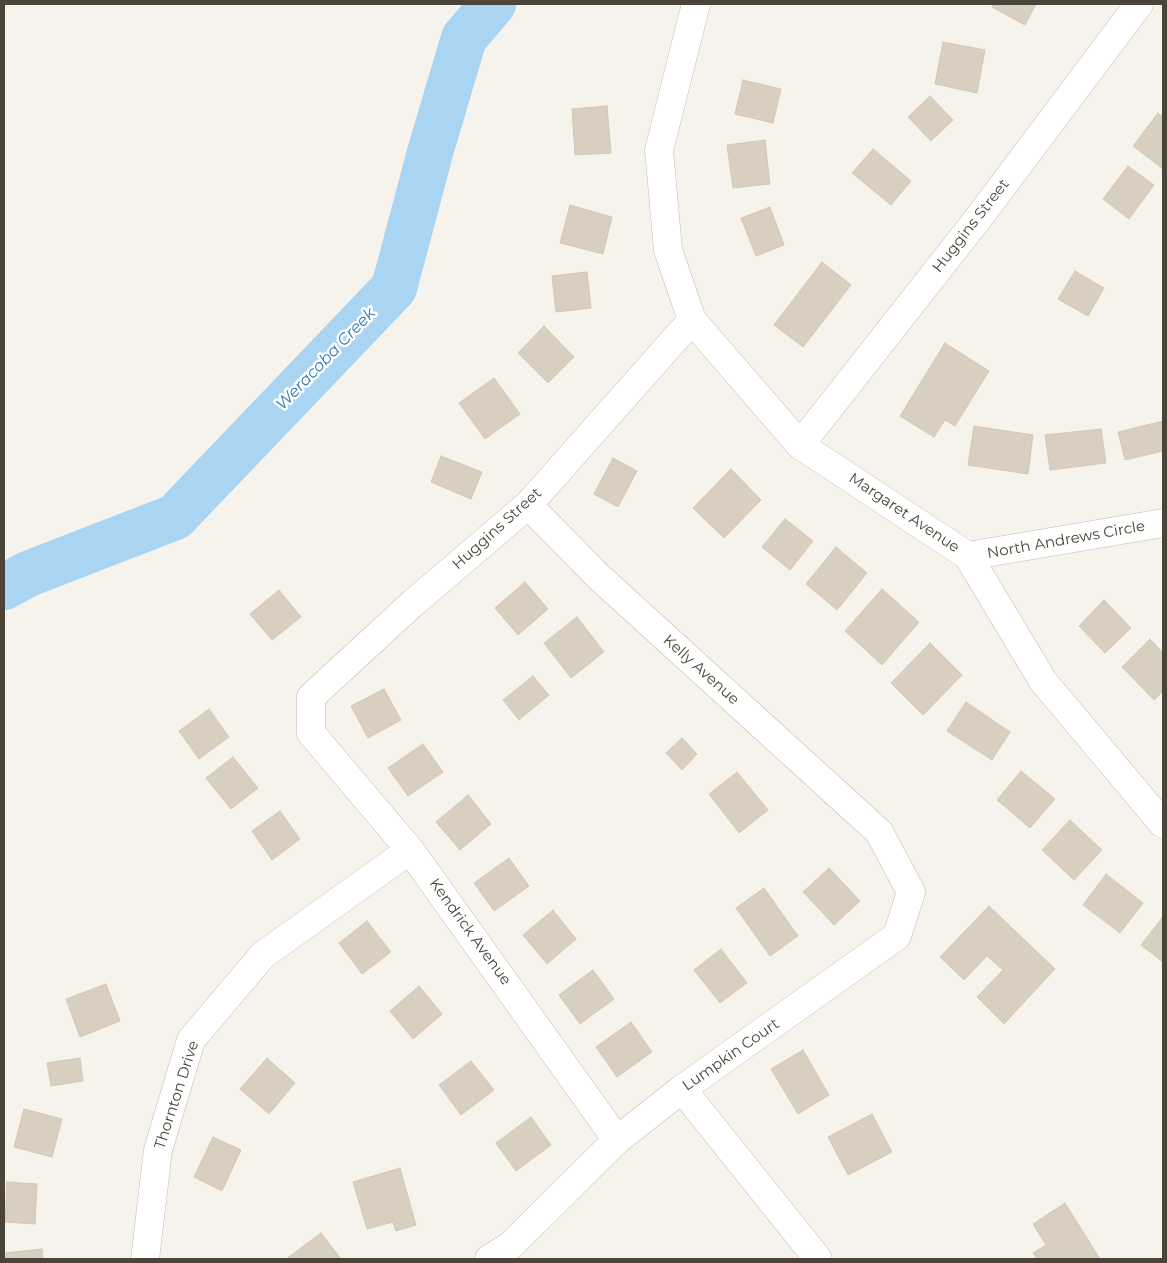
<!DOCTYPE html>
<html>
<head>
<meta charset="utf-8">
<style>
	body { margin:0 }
	#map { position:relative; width:1167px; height:1263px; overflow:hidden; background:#f6f3ec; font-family:Montserrat,sans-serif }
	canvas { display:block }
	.frame { position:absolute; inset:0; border:5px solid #4b4439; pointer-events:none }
</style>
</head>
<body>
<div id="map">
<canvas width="1167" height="1263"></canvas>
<div class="frame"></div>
</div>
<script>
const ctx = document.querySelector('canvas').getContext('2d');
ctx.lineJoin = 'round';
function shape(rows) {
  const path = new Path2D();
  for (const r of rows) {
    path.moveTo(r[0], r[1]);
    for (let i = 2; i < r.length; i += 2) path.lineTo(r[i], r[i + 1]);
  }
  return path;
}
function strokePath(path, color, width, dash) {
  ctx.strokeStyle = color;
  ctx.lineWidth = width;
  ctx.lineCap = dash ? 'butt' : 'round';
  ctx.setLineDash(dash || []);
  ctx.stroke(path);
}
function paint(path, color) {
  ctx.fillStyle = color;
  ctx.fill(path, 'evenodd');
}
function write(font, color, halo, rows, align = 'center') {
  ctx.font = font + ' Montserrat,sans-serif';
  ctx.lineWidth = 5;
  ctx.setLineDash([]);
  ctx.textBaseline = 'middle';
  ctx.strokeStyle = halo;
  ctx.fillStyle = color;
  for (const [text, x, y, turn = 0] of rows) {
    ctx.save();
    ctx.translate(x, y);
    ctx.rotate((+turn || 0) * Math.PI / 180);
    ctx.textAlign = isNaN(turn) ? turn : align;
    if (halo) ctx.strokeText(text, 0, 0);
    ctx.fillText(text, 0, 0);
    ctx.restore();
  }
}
const river = shape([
	[4,587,28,574,175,517,394,288,431,149,464,38,493,4]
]);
const building = shape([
	[993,4,1036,4,1025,25,992,7,993,4],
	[943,42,985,50,977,93,935,84,943,42],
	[743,80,781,89,773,123,735,114,743,80],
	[930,96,953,120,931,141,908,117,930,96],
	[607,106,611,153,575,155,572,109,607,106],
	[1158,113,1163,117,1163,169,1133,146,1158,113],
	[765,140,770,184,733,188,727,145,765,140],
	[873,149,911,181,891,205,852,173,873,149],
	[1128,166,1154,185,1129,219,1103,199,1128,166],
	[570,205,612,217,603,254,560,243,570,205],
	[770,207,784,245,756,256,741,218,770,207],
	[822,262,851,285,803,347,774,325,822,262],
	[1075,271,1104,288,1088,316,1058,299,1075,271],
	[587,272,591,308,556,312,552,276,587,272],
	[544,326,574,357,548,383,518,353,544,326],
	[945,343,989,371,955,426,945,420,934,437,900,416,945,343],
	[494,378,520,414,485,439,459,403,494,378],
	[1163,421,1163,451,1125,460,1118,432,1163,421],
	[974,426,1033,435,1028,474,968,465,974,426],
	[1101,429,1106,463,1050,470,1045,435,1101,429],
	[441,456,482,472,471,499,431,482,441,456],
	[613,458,637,471,618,507,594,494,613,458],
	[731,469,761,500,724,538,693,508,731,469],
	[785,519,813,541,790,570,762,547,785,519],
	[836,547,867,573,837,610,806,584,836,547],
	[525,582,548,609,518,635,495,608,525,582],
	[882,589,919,622,882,665,845,631,882,589],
	[279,590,301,617,272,640,250,614,279,590],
	[1104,600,1131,628,1105,653,1079,626,1104,600],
	[577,617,604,652,571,678,544,643,577,617],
	[1150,639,1163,653,1163,691,1154,700,1122,667,1150,639],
	[930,643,962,675,923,715,891,683,930,643],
	[533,676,549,695,519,720,503,700,533,676],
	[384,689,401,720,368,738,351,706,384,689],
	[966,702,1010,732,992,760,947,731,966,702],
	[209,709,229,737,199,759,179,731,209,709],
	[682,738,697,754,682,770,666,753,682,738],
	[423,744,443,772,408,796,388,768,423,744],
	[233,757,258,788,231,809,206,778,233,757],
	[1021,771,1055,799,1030,828,997,800,1021,771],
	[737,772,768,810,739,833,709,794,737,772],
	[468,795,491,824,460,850,436,822,468,795],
	[280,811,300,839,272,860,252,831,280,811],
	[1070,820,1102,850,1074,880,1042,850,1070,820],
	[509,858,529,886,494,911,474,883,509,858],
	[829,868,860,901,834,925,803,892,829,868],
	[1106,874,1143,903,1120,933,1083,905,1106,874],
	[764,888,798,936,770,956,736,908,764,888],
	[989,906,1055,969,1004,1024,977,997,1003,970,987,956,964,980,940,957,989,906],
	[553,910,576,939,547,964,523,935,553,910],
	[1162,918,1163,919,1163,962,1141,945,1162,918],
	[367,921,391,952,362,974,339,943,367,921],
	[721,949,747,983,720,1003,694,970,721,949],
	[593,970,614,999,580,1024,559,995,593,970],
	[106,984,120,1021,80,1037,66,999,106,984],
	[419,986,442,1014,413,1039,390,1011,419,986],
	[631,1022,652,1052,617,1077,596,1047,631,1022],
	[803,1050,829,1095,798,1114,771,1069,803,1050],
	[80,1058,83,1081,51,1086,47,1063,80,1058],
	[267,1058,295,1083,269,1114,240,1089,267,1058],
	[471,1061,494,1090,461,1115,439,1085,471,1061],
	[24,1109,62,1119,52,1157,14,1147,24,1109],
	[872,1114,892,1152,848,1175,828,1137,872,1114],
	[531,1117,551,1145,516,1171,496,1143,531,1117],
	[213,1137,241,1150,222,1191,194,1177,213,1137],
	[400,1168,416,1225,396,1231,393,1222,367,1229,353,1182,400,1168],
	[7,1182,37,1184,35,1224,5,1222,7,1182],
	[1065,1203,1100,1259,1037,1259,1033,1253,1046,1245,1033,1224,1065,1203],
	[321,1233,341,1259,286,1259,321,1233],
	[42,1249,43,1259,4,1259,4,1253,42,1249]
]);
const street = shape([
	[696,4,659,150,668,250,692,320,800,445,968,556,1043,681,1163,824],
	[800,445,980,216,1139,4],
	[968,556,1163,523],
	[682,1089,818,1259],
	[617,1140,410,850,311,733,311,697,412,604,528,505,692,320],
	[145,1259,158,1150,191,1040,263,955,410,850],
	[489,1259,511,1245,617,1140,682,1089,897,936,911,892,879,832,599,577,528,505]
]);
const streetNames = [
	["Huggins Street",971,226,-52],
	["Margaret Avenue",904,513,34],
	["Huggins Street",497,529,-42],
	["North Andrews Circle",1066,540,-10],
	["Kelly Avenue",701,670,42],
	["Kendrick Avenue",470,932,54],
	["Lumpkin Court",731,1055,-35],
	["Thornton Drive",177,1095,-72]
];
const waterNames = [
	["Weracoba Creek",326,359,-46]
];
strokePath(river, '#a9d4f2', 46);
paint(building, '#d8cfc1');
strokePath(building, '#d3c7b4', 1);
strokePath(street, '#c2bbae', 29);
strokePath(street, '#fff', 28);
write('15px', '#4b4439', '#fff', streetNames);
write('italic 16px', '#2e7ab2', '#fff', waterNames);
</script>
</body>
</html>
